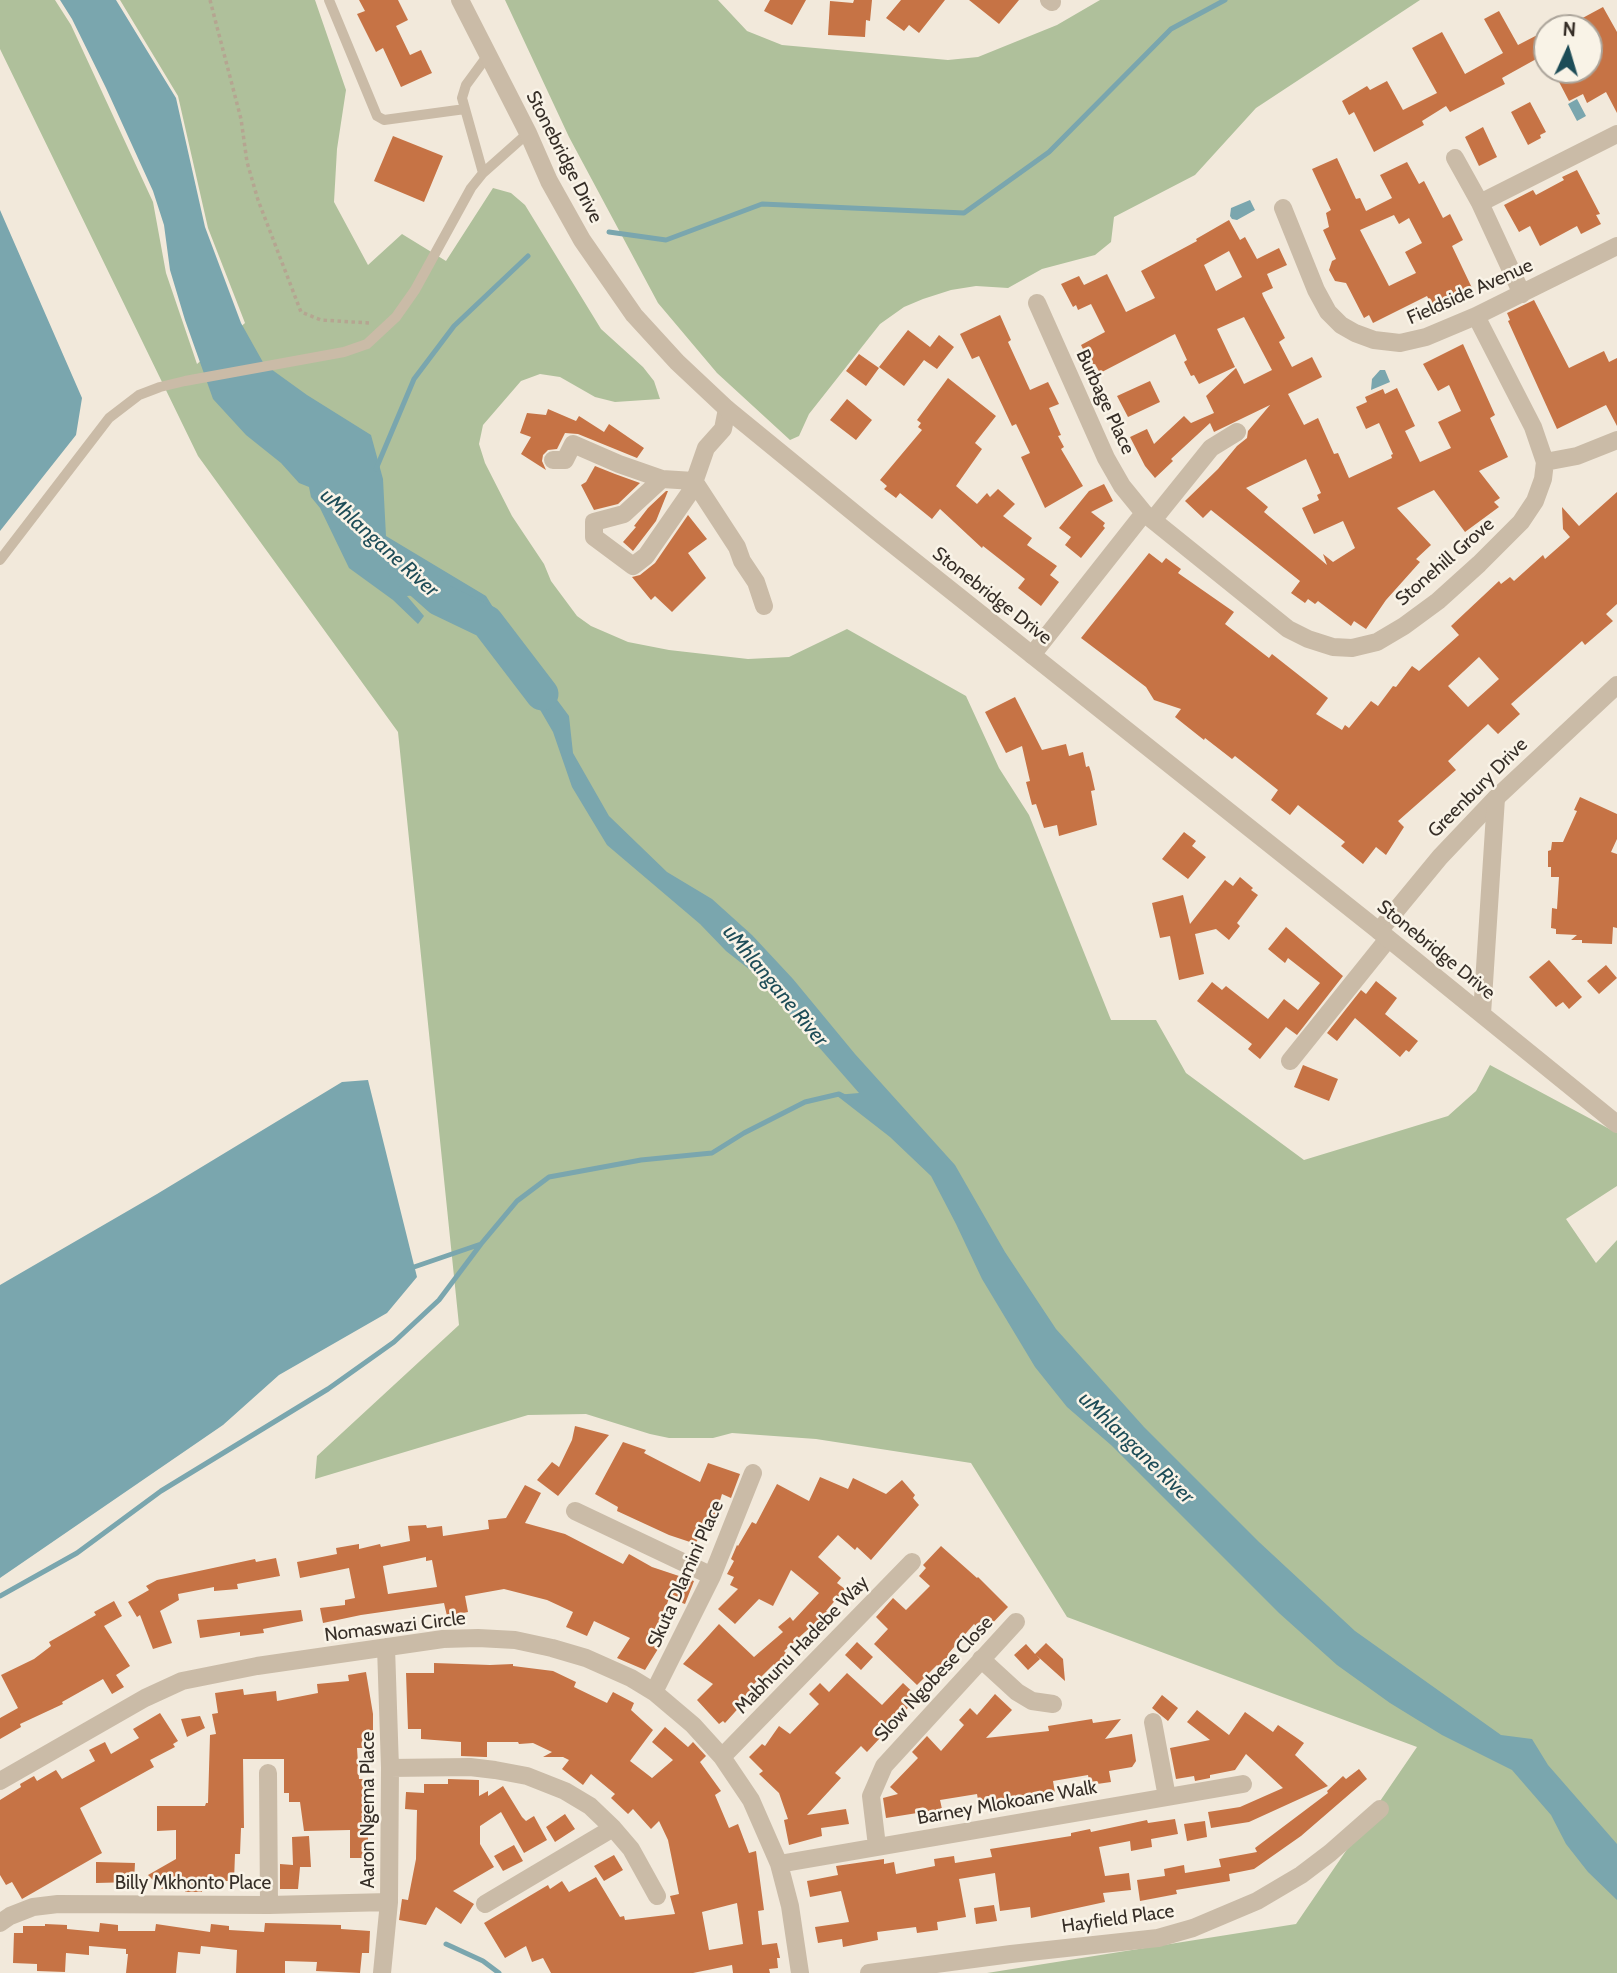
<!DOCTYPE html>
<html>
<head>
<meta charset="utf-8">
<style>
	body { margin:0 }
	#map { position:relative; width:1617px; height:1973px; overflow:hidden; background:#f2e9db; font-family:Cabin,sans-serif }
	canvas { display:block }
	.north { position:absolute; left:1533px; top:14px; width:70px; height:70px; box-sizing:border-box; background:#f9f3e7; border:2px solid #aba49a; border-radius:50%; rotate:4deg; font-size:19px; font-weight:700; line-height:28px; text-align:center; color:#362e27 }
	.north::after { content:''; display:block; margin:auto; width:24px; height:32px; background:#1d4c57; clip-path:polygon(50% 0,100% 100%,50% 72%,0 100%) }
</style>
</head>
<body>
<div id="map">
<canvas width="1617" height="1973"></canvas>
<div class="north">N</div>
</div>
<script>
const ctx = document.querySelector('canvas').getContext('2d');
ctx.lineJoin = 'round';
function paint(path, color) {
  ctx.fillStyle = color;
  ctx.fill(path, 'evenodd');
}
function shape(rows) {
  const path = new Path2D();
  for (const r of rows) {
    path.moveTo(r[0], r[1]);
    for (let i = 2; i < r.length; i += 2) path.lineTo(r[i], r[i + 1]);
  }
  return path;
}
function strokePath(path, color, width, dash) {
  ctx.strokeStyle = color;
  ctx.lineWidth = width;
  ctx.lineCap = dash ? 'butt' : 'round';
  ctx.setLineDash(dash || []);
  ctx.stroke(path);
}
function write(font, color, halo, rows, align = 'center') {
  ctx.font = font + ' Cabin,sans-serif';
  ctx.lineWidth = 5;
  ctx.setLineDash([]);
  ctx.textBaseline = 'middle';
  ctx.strokeStyle = halo;
  ctx.fillStyle = color;
  for (const [text, x, y, turn = 0] of rows) {
    ctx.save();
    ctx.translate(x, y);
    ctx.rotate((+turn || 0) * Math.PI / 180);
    ctx.textAlign = isNaN(turn) ? turn : align;
    if (halo) ctx.strokeText(text, 0, 0);
    ctx.fillText(text, 0, 0);
    ctx.restore();
  }
}
const green = shape([
	[0,0,55,0,71,25,153,202,166,273,197,364,245,323,208,228,178,96,120,0,315,0,346,90,337,149,334,202,368,265,402,234,446,261,493,188,511,193,525,205,601,329,643,367,654,381,660,399,615,402,595,397,560,377,540,374,521,381,483,425,479,444,485,463,512,516,544,564,551,581,577,616,591,626,628,642,669,650,748,659,789,657,847,629,966,696,999,768,1029,815,1111,1020,1156,1020,1186,1073,1304,1160,1448,1116,1476,1091,1490,1065,1617,1133,1617,1186,1566,1219,1596,1263,1617,1240,1617,1973,987,1973,1296,1924,1417,1747,1067,1617,971,1463,816,1439,732,1433,713,1438,669,1438,650,1434,586,1414,528,1415,315,1479,317,1456,459,1325,398,732,198,456,0,49],
	[505,0,718,0,747,31,782,45,948,60,978,57,1057,25,1100,0,1420,0,1256,108,1195,175,1114,217,1111,242,1095,255,1042,269,1008,288,976,286,951,290,923,299,904,307,880,324,809,414,799,436,790,440,717,373,658,303,569,137]
]);
const water = shape([
	[60,0,116,0,176,98,205,227,241,323,264,364,307,395,371,435,383,479,386,536,486,596,517,646,569,716,573,753,609,816,667,872,712,899,752,935,793,979,855,1054,955,1165,1005,1252,1056,1329,1144,1427,1259,1542,1355,1631,1501,1735,1532,1739,1548,1765,1617,1844,1617,1900,1588,1872,1566,1844,1551,1815,1512,1770,1442,1735,1390,1703,1337,1665,1279,1613,1111,1445,1067,1407,1035,1367,982,1279,956,1224,931,1176,890,1137,836,1095,859,1093,754,973,726,951,700,924,607,845,572,787,553,732,535,701,513,653,490,629,460,606,426,594,407,596,424,616,418,624,393,600,349,568,320,508,311,497,309,487,299,483,281,463,246,435,213,399,185,320,170,270,164,225,153,191,106,88,72,19],
	[1577,99,1586,116,1577,121,1568,104],
	[1250,200,1255,210,1237,220,1232,219,1230,216,1231,208],
	[0,210,82,398,76,435,0,531],
	[1380,370,1385,370,1390,382,1371,390,1372,379],
	[368,1080,417,1277,387,1313,279,1375,223,1425,0,1578,0,1285,157,1194,342,1082]
]);
const stream = shape([
	[609,232,666,240,762,204,964,213,1049,152,1171,29,1225,0],
	[376,469,414,379,454,326,528,256],
	[414,1267,481,1244,517,1201,549,1177,641,1160,712,1153,744,1133,805,1102,839,1094,845,1097],
	[0,1596,77,1553,161,1491,328,1389,394,1342,439,1300,481,1244],
	[446,1944,483,1961,499,1973]
]);
const river = shape([
	[404,568,439,599,487,622,542,694]
]);
const building = shape([
	[359,0,398,0,408,20,396,26,410,55,421,50,432,73,401,87,383,48,376,52,357,14,365,11],
	[770,0,806,0,792,25,764,11],
	[854,0,872,0,870,21,866,20,865,37,828,35,830,1,853,3],
	[901,0,945,0,919,33,909,25,904,31,886,18],
	[969,0,1019,0,999,24],
	[1603,7,1617,32,1617,113,1606,92,1587,103,1583,94,1569,101,1558,80,1577,70,1589,70,1589,28,1564,28],
	[1499,11,1518,45,1547,30,1547,53,1502,78,1505,84,1450,112,1446,106,1422,121,1424,125,1374,152,1354,112,1349,115,1342,101,1367,86,1370,90,1387,81,1403,110,1437,93,1412,48,1442,32,1465,74,1503,53,1484,19],
	[1530,102,1546,132,1540,135,1541,138,1528,145,1511,112],
	[1483,127,1497,157,1479,166,1465,137],
	[393,136,443,156,424,202,374,181],
	[1337,158,1356,199,1360,198,1366,211,1392,198,1380,175,1407,162,1419,184,1424,181,1443,218,1450,214,1463,240,1452,246,1472,288,1451,298,1455,306,1437,315,1427,296,1373,323,1369,315,1364,318,1346,283,1335,281,1329,270,1332,261,1336,259,1323,230,1329,227,1326,213,1331,210,1312,169],
	[1394,215,1399,224,1409,218,1422,243,1405,252,1416,273,1389,286,1360,230],
	[1577,170,1600,214,1596,215,1601,224,1581,234,1577,226,1540,246,1530,226,1519,232,1504,205,1533,190,1536,195,1564,180,1562,177],
	[1229,220,1240,240,1245,237,1257,259,1279,248,1287,265,1267,274,1273,288,1262,293,1263,296,1285,338,1279,342,1292,367,1312,357,1322,377,1288,394,1304,425,1318,418,1334,454,1338,453,1349,478,1392,458,1391,455,1393,454,1379,423,1366,429,1356,407,1367,402,1365,397,1383,389,1385,394,1397,388,1415,426,1405,431,1420,462,1451,448,1438,422,1461,411,1449,385,1438,391,1423,364,1463,344,1495,415,1490,418,1508,457,1479,471,1500,498,1494,502,1499,507,1465,532,1434,490,1397,508,1431,545,1416,559,1420,562,1386,600,1366,629,1354,621,1351,626,1318,601,1315,604,1308,599,1305,603,1291,593,1300,581,1211,510,1203,518,1185,501,1218,469,1237,446,1247,438,1248,431,1270,405,1214,432,1210,423,1171,459,1173,461,1155,478,1145,466,1130,437,1147,429,1154,444,1184,416,1191,423,1214,413,1206,396,1236,368,1244,384,1272,370,1244,317,1217,329,1235,367,1199,384,1194,375,1191,376,1184,362,1187,360,1175,334,1100,373,1095,364,1091,365,1081,345,1105,332,1091,304,1078,310,1076,305,1073,307,1061,284,1079,276,1084,285,1107,274,1126,312,1155,298,1141,271,1197,241,1196,239],
	[1229,251,1242,277,1216,291,1204,265],
	[1306,459,1321,493,1317,495,1319,500,1302,508,1314,534,1343,521,1355,548,1333,562,1323,554,1327,565,1264,512,1268,507,1246,488],
	[1534,300,1569,368,1604,351,1609,362,1617,358,1617,426,1606,405,1557,429,1508,321,1510,320,1507,313],
	[1000,315,1011,340,1008,342,1030,390,1048,382,1059,404,1049,408,1061,435,1058,436,1064,447,1061,449,1083,486,1045,508,1021,457,1030,453,1016,424,1012,426,979,356,972,359,960,334],
	[908,330,930,347,939,335,954,347,937,369,924,360,904,386,879,367],
	[859,354,879,368,866,386,846,371],
	[948,378,996,416,975,443,982,449,956,486,977,504,987,493,990,497,998,489,1015,504,1003,516,1032,538,1027,545,1057,566,1050,575,1059,582,1041,606,1018,588,1025,579,983,546,982,548,940,509,932,519,900,493,896,498,884,489,887,486,880,480,922,430,918,427,921,423,917,420],
	[1150,381,1160,402,1128,417,1117,396],
	[847,399,872,420,856,440,830,420],
	[548,409,576,421,579,416,604,432,609,424,644,448,637,458,578,434,565,433,557,449,548,450,543,455,542,461,546,470,521,454,531,437,520,433,527,413,546,415],
	[595,466,615,474,640,483,618,504,594,510,581,485,586,482],
	[1104,484,1113,501,1091,512,1105,523,1103,526,1105,528,1081,558,1065,545,1071,537,1059,528,1089,491],
	[666,491,668,491,656,521,633,551,623,542,636,527,634,526,648,508],
	[1617,492,1617,604,1606,614,1613,621,1585,645,1582,641,1511,704,1520,714,1498,734,1488,724,1448,761,1456,770,1398,821,1404,827,1386,855,1376,847,1363,864,1341,846,1345,842,1298,805,1290,815,1271,800,1278,790,1235,756,1232,759,1205,738,1204,740,1175,717,1181,709,1154,700,1146,687,1081,638,1149,553,1162,563,1166,558,1181,569,1178,573,1234,612,1225,624,1269,658,1272,654,1328,698,1316,714,1342,730,1345,725,1349,728,1371,701,1378,706,1393,686,1396,687,1412,666,1419,671,1459,635,1451,626,1499,581,1501,584,1510,577,1514,581,1543,555,1545,559,1570,537,1563,529,1562,507,1579,526],
	[1479,657,1499,679,1468,707,1448,686],
	[688,515,707,539,688,553,706,578,672,612,655,596,651,600,632,577,640,575,655,563],
	[1015,697,1042,750,1066,744,1069,756,1083,752,1086,767,1089,766,1091,772,1095,790,1091,791,1097,825,1059,836,1057,825,1044,828,1036,804,1032,805,1026,782,1030,781,1022,746,1006,753,985,712],
	[1580,797,1617,814,1617,839,1611,852,1617,854,1617,928,1613,927,1612,944,1582,943,1582,940,1571,940,1577,935,1556,934,1556,929,1551,928,1552,908,1557,909,1559,877,1551,877,1551,867,1548,867,1548,851,1551,850,1552,842,1563,842,1577,811,1574,810],
	[1184,832,1196,841,1192,846,1206,857,1188,879,1162,859],
	[1240,877,1253,888,1251,890,1258,895,1237,923,1240,926,1229,940,1216,929,1195,934,1204,974,1179,980,1170,936,1160,938,1152,903,1183,895,1190,924,1225,880,1233,886],
	[1286,927,1343,976,1297,1035,1286,1027,1260,1059,1248,1049,1252,1044,1197,1001,1212,982,1222,990,1226,986,1268,1019,1284,999,1298,1010,1320,983,1288,958,1285,963,1268,949],
	[1549,960,1582,997,1569,1009,1563,1002,1556,1007,1529,977],
	[1606,965,1617,978,1599,994,1587,981],
	[1376,981,1397,998,1385,1014,1418,1041,1409,1052,1406,1050,1400,1057,1355,1018,1337,1041,1327,1033,1361,990,1366,994],
	[1303,1065,1338,1079,1329,1101,1294,1087],
	[575,1426,609,1435,558,1496,537,1480,552,1462,559,1467,572,1440],
	[623,1442,646,1450,644,1453,700,1482,708,1463,740,1474,731,1498,722,1494,713,1523,704,1520,696,1544,669,1535,617,1511,618,1507,595,1494],
	[820,1477,848,1489,853,1478,886,1494,902,1480,915,1495,913,1498,919,1505,871,1560,857,1547,855,1550,838,1535,818,1557,841,1578,837,1583,845,1589,826,1611,828,1613,817,1625,815,1623,784,1651,789,1656,777,1667,774,1664,749,1689,753,1692,725,1723,723,1721,719,1724,697,1700,713,1684,683,1664,719,1624,754,1657,783,1632,778,1627,790,1617,793,1621,819,1593,791,1570,773,1606,759,1599,735,1624,718,1609,738,1589,730,1585,734,1577,727,1574,734,1561,731,1559,737,1545,738,1546,752,1522,756,1524,777,1484,809,1501],
	[525,1485,541,1493,525,1523,565,1534,623,1564,629,1554,652,1567,694,1581,685,1604,669,1598,658,1631,666,1636,645,1670,617,1658,630,1638,594,1621,587,1636,566,1627,573,1612,547,1600,504,1589,465,1596,468,1612,447,1616,444,1603,361,1615,323,1623,320,1608,345,1605,345,1600,355,1598,349,1568,300,1578,297,1562,337,1554,336,1548,359,1544,359,1549,380,1544,381,1547,410,1541,408,1526,426,1525,427,1528,442,1526,443,1536,489,1529,488,1520,506,1518],
	[426,1557,426,1561,432,1560,437,1587,388,1594,383,1566],
	[941,1546,977,1578,978,1577,1008,1607,983,1633,974,1624,948,1654,954,1660,944,1671,937,1665,917,1685,874,1644,888,1629,876,1617,893,1598,906,1610,930,1586,919,1576,926,1568,923,1565],
	[276,1558,280,1576,237,1584,238,1589,214,1591,214,1587,178,1594,179,1600,160,1611,172,1643,153,1649,140,1615,137,1617,128,1602,149,1590,146,1586,157,1580,255,1559,256,1562],
	[114,1601,122,1616,104,1626,130,1666,116,1675,124,1687,112,1694,103,1679,62,1702,63,1704,20,1724,21,1727,0,1739,0,1718,18,1708,1,1675,34,1659,51,1646,49,1642,96,1615,94,1612],
	[301,1610,303,1621,263,1629,264,1633,240,1636,240,1632,200,1638,197,1620],
	[857,1642,873,1657,861,1670,845,1655],
	[1046,1643,1063,1659,1065,1681,1036,1655,1040,1659,1028,1670,1014,1655,1026,1644,1035,1654],
	[434,1663,490,1665,513,1664,513,1666,553,1671,576,1682,574,1687,607,1703,613,1692,634,1703,631,1710,653,1730,630,1761,652,1778,673,1760,652,1742,665,1727,688,1747,693,1742,706,1756,700,1762,721,1791,715,1795,729,1828,738,1824,749,1853,756,1851,764,1910,758,1911,762,1945,777,1943,780,1958,777,1958,778,1968,769,1969,770,1973,733,1973,732,1965,693,1973,551,1973,543,1958,532,1962,526,1946,505,1958,484,1923,548,1885,550,1889,562,1881,569,1892,596,1877,620,1917,624,1916,625,1920,675,1914,670,1896,679,1894,668,1840,659,1821,651,1829,633,1809,628,1814,611,1798,615,1794,591,1774,583,1785,562,1769,569,1760,563,1757,543,1757,552,1752,533,1743,519,1744,518,1742,487,1742,487,1757,485,1757,461,1756,461,1742,421,1739,421,1729,408,1729,406,1673,434,1673],
	[737,1903,743,1944,709,1950,702,1912],
	[366,1672,373,1714,373,1743,366,1743,366,1748,357,1748,359,1779,371,1779,372,1828,368,1829,368,1858,350,1858,350,1830,304,1831,300,1802,289,1802,289,1793,284,1793,284,1759,243,1759,244,1828,241,1828,240,1854,235,1854,234,1881,202,1881,202,1892,185,1892,185,1888,162,1889,148,1875,176,1859,176,1830,157,1831,157,1806,205,1806,206,1803,208,1803,210,1735,216,1734,212,1714,218,1713,215,1693,243,1689,244,1695,276,1691,277,1701,318,1693,317,1684,349,1681,348,1675],
	[847,1673,882,1705,903,1683,918,1697,867,1752,861,1746,835,1773,841,1778,807,1815,846,1809,849,1824,821,1828,822,1836,789,1845,784,1820,788,1819,779,1793,759,1774,763,1771,749,1757,762,1744,765,1746,779,1726,790,1734,819,1704,809,1694,820,1683,829,1692],
	[995,1694,1012,1710,986,1738,1049,1731,1048,1726,1092,1719,1093,1723,1121,1719,1105,1739,1132,1734,1136,1761,1132,1767,1109,1771,1111,1782,1090,1785,1088,1775,1053,1781,1055,1793,979,1805,977,1794,940,1800,942,1809,886,1818,883,1798,898,1794,890,1787,918,1758,912,1752,927,1736,941,1751,964,1725,959,1720,970,1708,977,1715],
	[1162,1695,1178,1708,1168,1721,1152,1708],
	[1197,1710,1229,1735,1245,1712,1273,1732,1278,1725,1304,1743,1295,1755,1328,1786,1249,1822,1211,1828,1208,1812,1240,1807,1283,1788,1246,1754,1235,1770,1210,1775,1210,1778,1195,1781,1194,1776,1176,1779,1170,1748,1210,1740,1187,1722],
	[160,1713,178,1741,173,1744,175,1747,150,1760,154,1767,80,1808,102,1853,22,1899,12,1882,6,1885,0,1875,0,1800,21,1787,20,1784,34,1776,37,1781,56,1770,62,1779,95,1761,89,1750,105,1742,111,1754,139,1738,133,1729],
	[200,1716,205,1728,187,1737,181,1719],
	[1359,1769,1367,1779,1301,1836,1254,1869,1229,1874,1230,1881,1176,1890,1177,1894,1140,1901,1137,1880,1165,1876,1164,1869,1184,1865,1185,1873,1221,1867,1219,1859,1257,1852,1255,1848,1328,1793,1327,1791,1343,1776,1346,1779],
	[448,1779,479,1780,479,1796,488,1791,488,1796,503,1786,522,1817,526,1821,534,1816,547,1840,524,1853,501,1812,480,1826,480,1844,494,1867,453,1891,474,1904,461,1924,436,1907,426,1925,399,1920,402,1899,408,1900,416,1859,417,1810,405,1809,406,1792,424,1793,424,1784,448,1784],
	[565,1814,575,1829,555,1842,546,1827],
	[1175,1819,1178,1834,1151,1839,1152,1847,1131,1851,1130,1841,1099,1847,1105,1876,1129,1873,1131,1890,1103,1893,1105,1902,1031,1918,1030,1907,1000,1911,995,1873,959,1879,966,1917,937,1922,938,1930,917,1933,916,1927,877,1932,878,1940,843,1947,842,1939,818,1943,815,1927,849,1922,841,1891,810,1897,807,1881,838,1875,836,1866,884,1859,884,1864,894,1862,896,1874,935,1866,934,1859,954,1856,955,1863,992,1857,990,1849,1071,1836,1071,1833,1090,1829,1091,1832,1147,1820,1148,1823],
	[1205,1821,1207,1837,1187,1841,1184,1824],
	[309,1836,311,1867,300,1867,298,1889,280,1889,280,1864,293,1865,292,1837],
	[514,1845,523,1861,503,1871,494,1856],
	[614,1855,623,1870,604,1881,594,1866],
	[96,1862,135,1863,134,1882,96,1883],
	[994,1905,997,1921,976,1924,974,1908],
	[100,1923,118,1925,118,1931,155,1931,156,1924,210,1932,211,1924,229,1926,229,1930,264,1932,265,1923,341,1925,341,1929,370,1931,369,1953,362,1953,360,1973,316,1971,317,1962,285,1961,285,1973,236,1973,237,1950,201,1946,200,1954,178,1952,176,1973,126,1973,128,1954,126,1954,126,1949,89,1946,89,1955,66,1953,65,1972,37,1971,37,1964,13,1963,14,1933,23,1933,23,1926,45,1926,45,1924,67,1925,67,1929,99,1932]
]);
const path = shape([
	[210,0,241,119,247,162,258,200,301,312,321,320,369,323]
]);
const service = shape([
	[329,0,377,116,384,120,465,109],
	[483,173,462,98,466,85,488,55],
	[0,560,109,418,139,395,160,387,185,381,344,352,367,344,396,317,415,290,471,188,483,173,528,133]
]);
const minor = shape([
	[1049,0,1052,2],
	[1455,158,1480,203,1522,294],
	[1480,203,1617,134],
	[1283,208,1316,290,1328,312,1341,325,1355,333,1374,340,1400,343,1426,337,1476,316,1617,246],
	[1037,303,1106,458,1122,486,1144,513,1288,629,1308,639,1333,647,1352,648,1377,642,1404,626,1438,601,1479,564,1521,522,1535,501,1543,479,1545,462,1533,427,1476,316],
	[553,460,565,460,573,444,619,464,662,479,694,481,737,547,742,561,756,582,764,606],
	[1545,462,1577,456,1617,440],
	[662,479,624,514,594,522,594,537,633,566,646,556,691,491,706,448,723,429,727,409],
	[1153,520,1211,448,1237,432],
	[1032,655,1144,513],
	[1379,931,1440,857,1496,798,1617,685],
	[1290,1061,1388,939],
	[575,1511,712,1576],
	[981,1659,1017,1692,1032,1701,1053,1704],
	[654,1692,712,1576,753,1473],
	[1153,1722,1167,1797],
	[722,1757,912,1562],
	[390,1768,470,1767,495,1770,527,1776,565,1791,590,1806,613,1828,631,1849,657,1896],
	[268,1773,269,1905],
	[0,1781,145,1698,182,1681,257,1666,443,1639,478,1638,515,1640,552,1648,586,1658,631,1678,654,1692,693,1725,722,1757,751,1800,779,1864,790,1906,800,1973],
	[877,1846,871,1796,884,1766,1016,1622],
	[779,1864,1243,1784],
	[485,1904,613,1828],
	[0,1923,10,1916,33,1907,58,1904,269,1905,389,1902],
	[382,1973,389,1902,390,1768,386,1647],
	[869,1973,1011,1954,1158,1938,1193,1928,1257,1901,1301,1875,1330,1853,1380,1809]
]);
const tertiary = shape([
	[460,0,528,133,549,181,582,240,634,315,677,362,727,409,875,530,1379,931,1617,1124],
	[1482,1014,1496,798]
]);
const streetNames = [
	["Stonebridge Drive",564,157,63],
	["Fieldside Avenue",1470,292,-24],
	["Burbage Place",1105,402,65],
	["Stonehill Grove",1445,562,-41],
	["Stonebridge Drive",992,596,38],
	["Greenbury Drive",1478,788,-45],
	["Stonebridge Drive",1436,950,39],
	["Skuta Dlamini Place",686,1574,-66],
	["Nomaswazi Circle",395,1627,-7],
	["Mabhunu Hadebe Way",802,1645,-46],
	["Slow Ngobese Close",934,1679,-47],
	["Barney Mlokoane Walk",1007,1803,-10],
	["Aaron Ngema Place",368,1810,-90],
	["Billy Mkhonto Place",193,1883],
	["Hayfield Place",1118,1919,-8]
];
const waterNames = [
	["uMhlangane River",379,543,42],
	["uMhlangane River",775,986,50],
	["uMhlangane River",1136,1448,44]
];
paint(green, '#afc09b');
paint(water, '#7aa6ae');
strokePath(stream, '#7aa6ae', 5);
strokePath(river, '#7aa6ae', 33);
paint(building, '#c67345');
strokePath(path, '#b5a591', 3.5, [3.5, 3.5]);
strokePath(service, '#cabba7', 10);
strokePath(minor, '#cabba7', 18);
strokePath(tertiary, '#cabba7', 18);
write('19px', '#362e27', '#f9f3e7', streetNames);
write('italic 21px', '#1d4c57', '#f9f3e7', waterNames);
</script>
</body>
</html>
